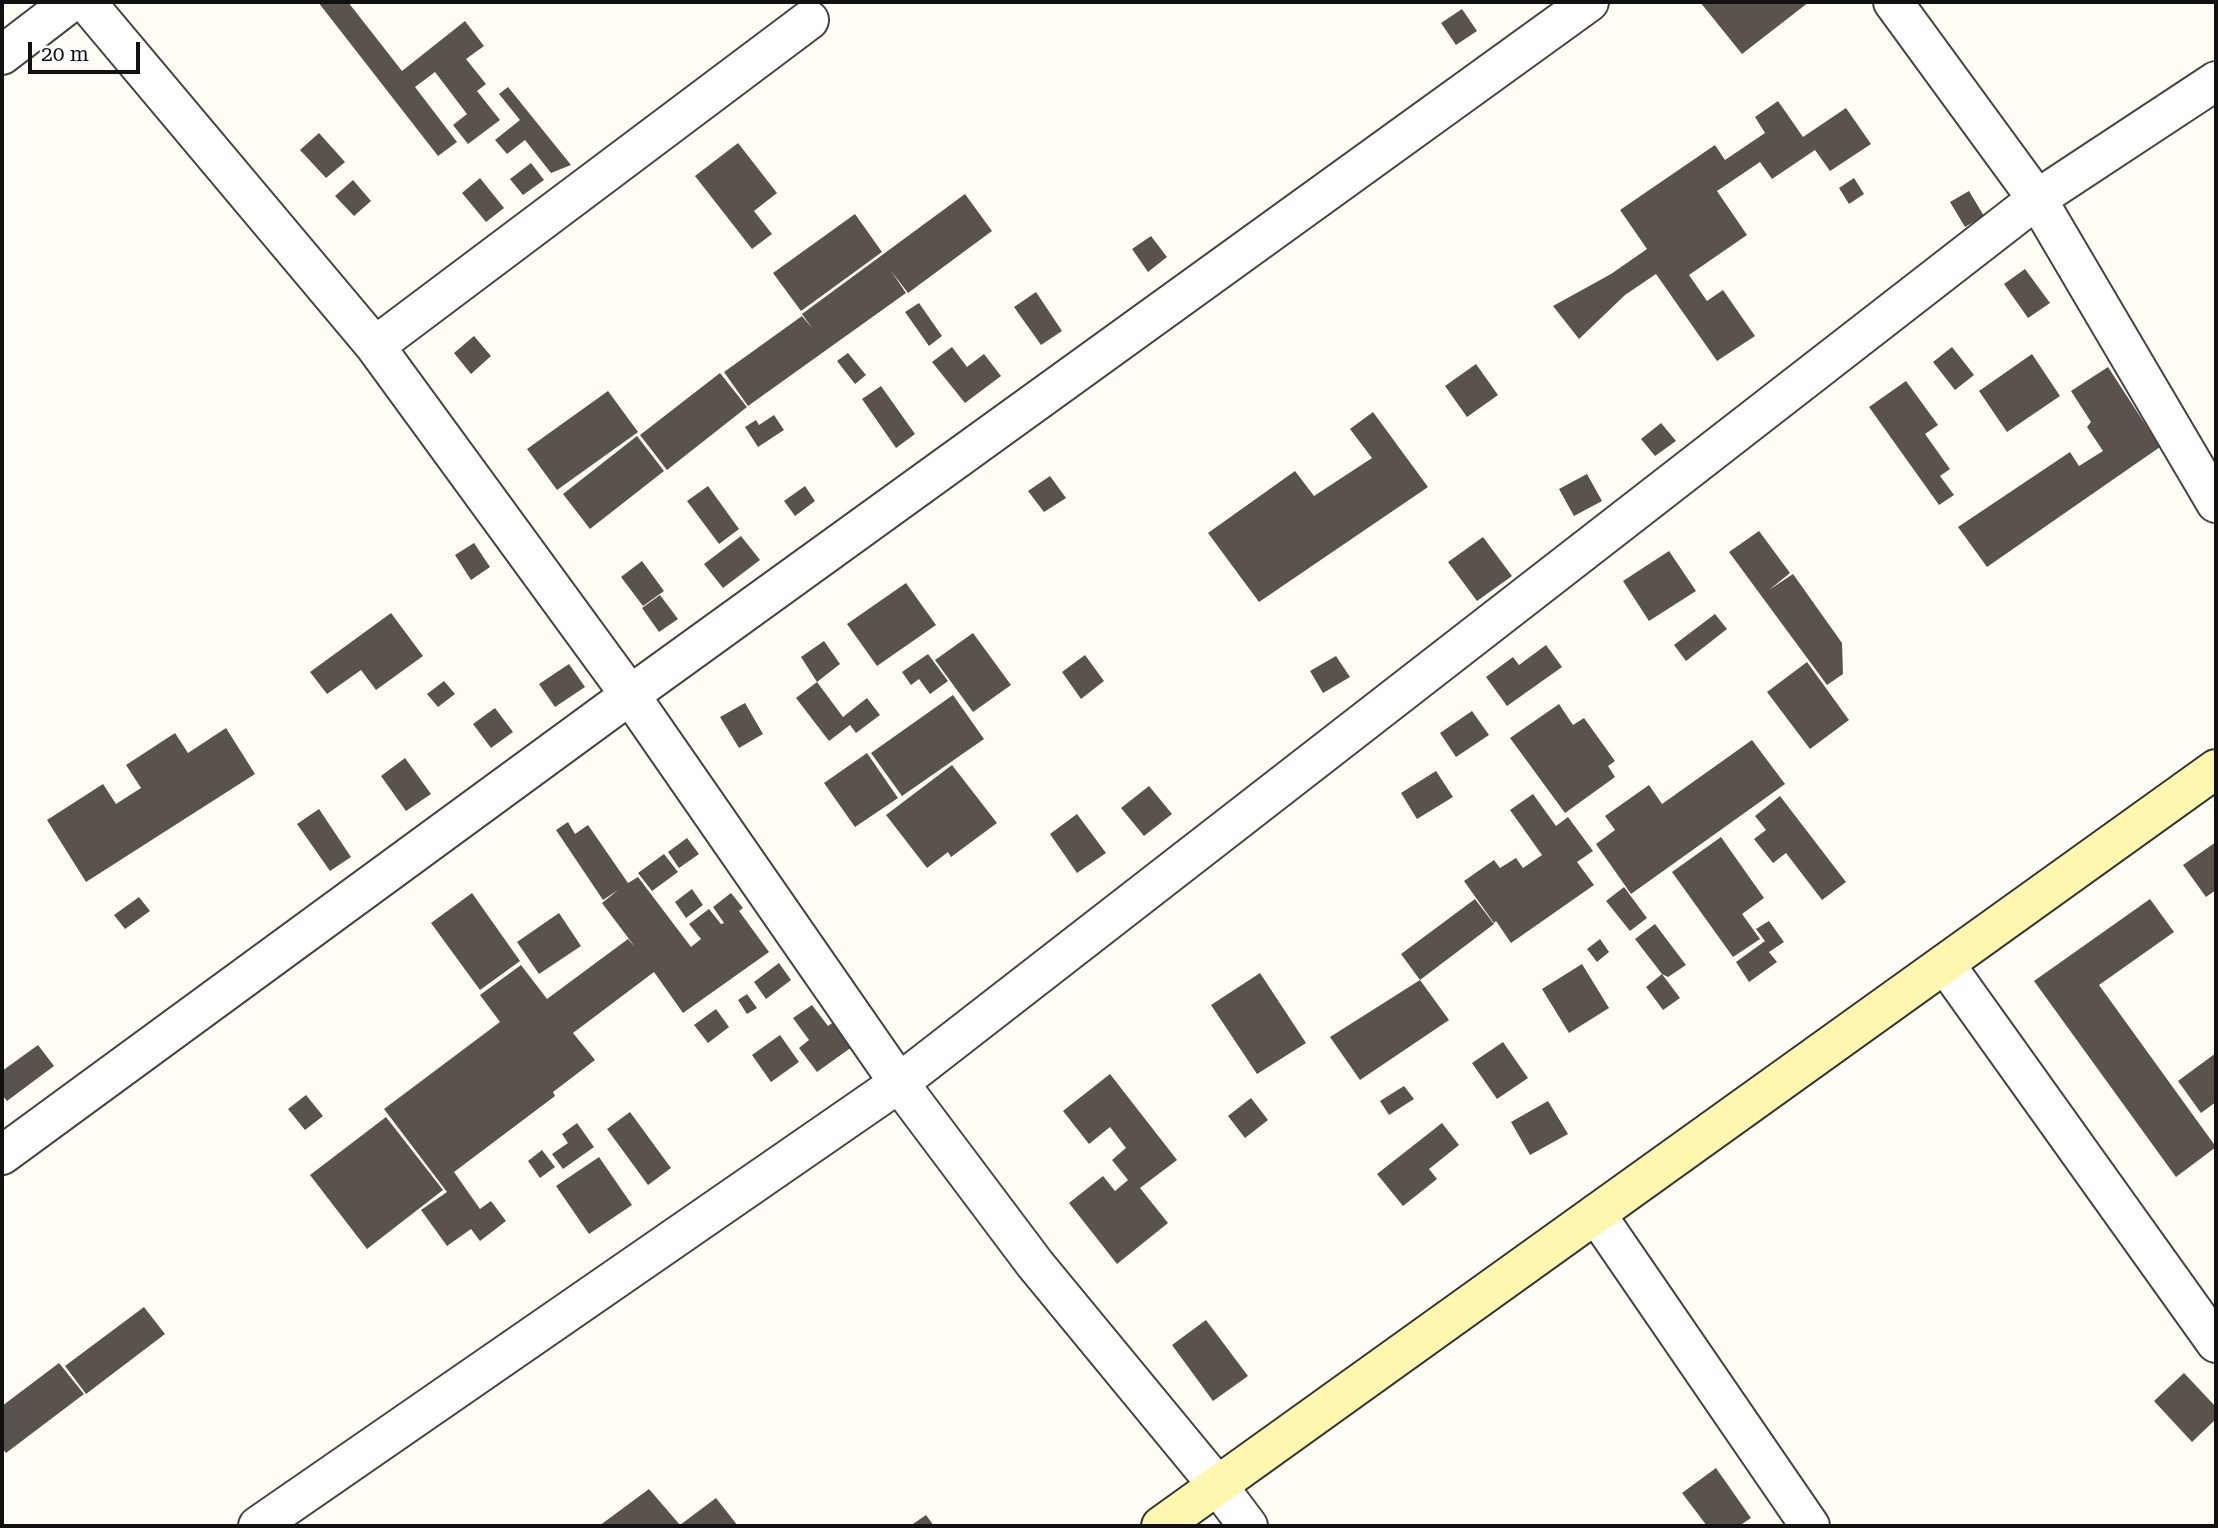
<!DOCTYPE html>
<html>
<head>
<meta charset="utf-8">
<style>
	body { margin:0 }
	#map { position:relative; width:2218px; height:1528px; overflow:hidden; background:#fffdf5; font-family:"Roboto Serif",serif }
	canvas { display:block }
	.frame { position:absolute; inset:0; border:4px solid #111; pointer-events:none }
	.scale { position:absolute; left:28px; top:42px; width:112px; height:32px; box-sizing:border-box; border:4px solid #111; border-top:0; padding-left:9px; font-size:21px; line-height:24px; white-space:nowrap; color:#111; -webkit-text-stroke:5px #fff; paint-order:stroke }
</style>
</head>
<body>
<div id="map">
<canvas width="2218" height="1528"></canvas>
<div class="frame"></div>
<div class="scale">20 m</div>
</div>
<script>
const ctx = document.querySelector('canvas').getContext('2d');
ctx.lineJoin = 'round';
function paint(path, color) {
  ctx.fillStyle = color;
  ctx.fill(path, 'evenodd');
}
function shape(rows) {
  const path = new Path2D();
  for (const r of rows) {
    path.moveTo(r[0], r[1]);
    for (let i = 2; i < r.length; i += 2) path.lineTo(r[i], r[i + 1]);
  }
  return path;
}
function strokePath(path, color, width, dash) {
  ctx.strokeStyle = color;
  ctx.lineWidth = width;
  ctx.lineCap = dash ? 'butt' : 'round';
  ctx.setLineDash(dash || []);
  ctx.stroke(path);
}
const building = shape([
	[318,2,348,2,402,71,465,21,484,46,466,59,486,84,477,91,500,120,468,144,453,125,467,114,435,72,415,87,457,142,438,156],
	[1700,2,1809,2,1742,54],
	[1462,9,1477,31,1456,45,1441,23],
	[508,87,571,165,551,173,525,140,507,154,495,140,520,120,499,94],
	[1778,101,1803,137,1846,108,1871,144,1830,171,1815,150,1772,179,1760,162,1717,191,1747,235,1689,275,1707,301,1723,290,1755,336,1717,361,1656,274,1625,295,1579,339,1553,306,1611,274,1647,249,1620,210,1715,145,1725,160,1765,133,1755,117],
	[319,133,345,162,326,178,300,150],
	[738,143,777,193,754,211,772,234,752,249,695,176],
	[531,163,544,180,523,195,510,179],
	[480,178,504,208,486,222,462,193],
	[1854,178,1864,194,1849,204,1839,188],
	[353,180,371,201,354,216,335,196],
	[1969,191,1984,216,1965,227,1950,202],
	[965,194,992,231,908,293,891,271,906,293,748,406,724,372,802,316,812,328,802,314],
	[855,214,882,252,801,311,773,273],
	[1151,236,1167,257,1148,272,1132,249],
	[2025,269,2050,303,2028,318,2004,284],
	[1036,292,1062,331,1041,345,1014,307],
	[919,303,942,336,929,346,905,312],
	[474,336,491,356,471,374,454,353],
	[952,347,967,367,984,354,1001,376,965,403,932,362],
	[1952,347,1974,375,1955,390,1933,362],
	[848,353,866,375,855,384,837,361],
	[2032,354,2060,396,2007,432,1979,391],
	[1476,364,1498,395,1467,417,1445,386],
	[2108,367,2160,447,1987,567,1958,527,2070,452,2079,466,2103,451,2087,427,2091,422,2071,391],
	[720,373,747,407,667,470,640,435],
	[1906,381,1938,425,1925,434,1950,469,1940,476,1954,495,1939,505,1869,407],
	[881,386,915,434,896,448,862,399],
	[608,391,638,432,557,490,527,449],
	[1373,412,1428,487,1259,602,1208,533,1295,471,1314,496,1372,458,1350,429],
	[774,415,784,430,758,447,745,427,756,420,759,425],
	[1661,423,1676,441,1655,456,1641,439],
	[637,436,664,471,590,529,563,494],
	[1587,474,1602,501,1574,516,1559,489],
	[1050,476,1066,498,1044,512,1028,491],
	[708,486,739,529,719,544,687,501],
	[805,486,815,501,795,516,784,501],
	[1759,531,1790,573,1769,590,1793,574,1842,643,1843,674,1827,685,1729,552],
	[741,536,760,560,723,588,704,564],
	[1483,537,1512,576,1477,601,1448,562],
	[474,543,490,567,471,580,455,555],
	[1669,551,1696,591,1649,621,1623,581],
	[642,561,664,591,643,606,621,577],
	[906,583,936,625,877,666,847,624],
	[660,595,678,619,659,632,642,608],
	[391,613,423,656,376,690,361,670,327,694,310,672],
	[1715,614,1727,629,1686,661,1674,645],
	[973,633,1011,685,973,712,935,660],
	[824,641,840,664,817,682,801,657],
	[1546,645,1562,667,1507,706,1486,677,1513,657,1519,665],
	[928,654,948,681,930,694,919,679,911,685,902,672],
	[1085,655,1104,681,1081,699,1062,672],
	[1336,656,1350,677,1323,693,1310,671],
	[1807,662,1849,720,1810,749,1767,692],
	[569,664,585,687,555,707,539,684],
	[444,681,455,694,438,707,427,694],
	[817,682,843,717,867,698,880,715,856,733,850,725,829,741,796,698],
	[953,695,984,739,902,796,871,753],
	[745,703,763,734,739,748,720,717],
	[1559,704,1573,725,1584,718,1615,761,1608,766,1615,777,1565,813,1510,738],
	[495,708,513,732,491,748,473,724],
	[1472,711,1489,735,1456,757,1440,733],
	[226,728,255,774,86,882,47,820,103,784,116,804,141,788,126,765,175,733,188,753],
	[1752,740,1785,784,1631,894,1596,844,1615,830,1605,816,1649,785,1662,804],
	[867,753,898,798,855,827,824,783],
	[405,758,431,794,406,811,381,776],
	[952,765,997,823,951,857,948,852,927,868,886,815],
	[1436,771,1453,797,1417,819,1401,793],
	[1149,786,1172,814,1144,836,1121,808],
	[1533,794,1556,826,1568,817,1593,851,1577,862,1594,885,1511,943,1496,921,1494,923,1464,881,1494,860,1500,868,1516,858,1523,868,1542,855,1510,810],
	[1780,796,1846,882,1822,900,1786,853,1773,863,1754,839,1766,830,1755,816],
	[319,809,351,857,330,871,297,824],
	[1077,814,1106,853,1077,873,1050,834],
	[568,822,575,834,588,825,628,883,638,877,691,947,701,939,689,924,709,909,721,924,724,923,713,907,731,893,743,908,739,911,769,952,683,1013,654,972,573,1033,595,1060,553,1092,555,1096,454,1172,480,1209,491,1201,506,1221,480,1241,471,1229,447,1246,421,1210,447,1192,384,1109,500,1022,480,995,521,965,547,999,628,939,635,947,602,903,618,890,603,900,556,830],
	[1721,837,1764,898,1742,914,1760,939,1733,957,1672,872],
	[687,838,699,854,679,868,668,852],
	[2216,842,2216,890,2206,897,2183,865],
	[664,854,678,872,652,891,638,873],
	[1624,887,1647,918,1630,931,1606,901],
	[692,889,703,905,686,918,675,902],
	[472,893,520,961,480,990,431,923],
	[139,897,150,911,125,929,114,915],
	[1475,899,1494,924,1420,980,1401,954],
	[2150,899,2174,932,2099,985,2216,1147,2176,1177,2034,981],
	[559,913,581,946,539,974,517,942],
	[1769,921,1784,942,1769,952,1777,962,1749,982,1736,962,1765,941,1756,929],
	[1655,924,1686,965,1668,977,1662,974,1680,998,1663,1010,1646,987,1662,974,1635,939],
	[1600,939,1609,952,1597,962,1587,949],
	[779,963,791,980,766,999,754,982],
	[1582,964,1609,1008,1569,1033,1542,989],
	[1260,973,1306,1043,1257,1074,1211,1005],
	[1420,980,1449,1020,1360,1080,1330,1037],
	[747,994,757,1008,747,1014,738,1000],
	[812,1005,828,1026,838,1019,856,1044,817,1072,799,1048,809,1040,793,1018],
	[716,1009,729,1027,708,1043,694,1025],
	[780,1035,799,1062,771,1082,752,1055],
	[1503,1042,1528,1078,1497,1099,1472,1063],
	[38,1045,54,1066,7,1101,2,1095,2,1071],
	[2216,1053,2216,1102,2201,1113,2178,1081],
	[1110,1074,1177,1160,1140,1188,1168,1223,1117,1264,1069,1203,1103,1176,1115,1191,1128,1180,1112,1160,1126,1148,1110,1127,1089,1144,1063,1111],
	[1404,1086,1414,1099,1389,1115,1380,1101],
	[306,1095,323,1116,305,1130,288,1109],
	[1251,1098,1268,1120,1245,1138,1228,1116],
	[1548,1101,1568,1134,1530,1155,1511,1122],
	[630,1112,671,1168,648,1185,607,1129],
	[386,1117,443,1190,367,1249,310,1175],
	[577,1123,594,1147,563,1169,552,1154,568,1143,562,1134],
	[1442,1123,1459,1145,1429,1169,1437,1179,1403,1206,1377,1174],
	[542,1150,555,1167,540,1178,528,1161],
	[599,1157,632,1205,589,1234,556,1186],
	[144,1307,165,1334,86,1394,65,1366],
	[1206,1320,1248,1376,1213,1401,1172,1345],
	[59,1363,84,1394,6,1453,2,1448,2,1406],
	[2184,1373,2216,1407,2216,1419,2192,1442,2154,1401],
	[1716,1468,1751,1518,1739,1526,1707,1526,1682,1493],
	[649,1489,680,1525,716,1498,738,1526,599,1526],
	[926,1515,934,1526,910,1526]
]);
const street = shape([
	[86,2,375,346,630,695,899,1083,1035,1264,1218,1486,1248,1526],
	[1893,2,2037,199,2216,503],
	[2,55,71,2],
	[375,346,809,20],
	[1945,964,2216,1343],
	[2,1155,630,695,1589,2],
	[1596,1214,1810,1526],
	[258,1526,899,1083,2037,199,2216,81]
]);
const secondary = shape([
	[1161,1526,2216,769]
]);
paint(building, '#5a524d');
strokePath(street, '#444', 42);
strokePath(secondary, '#333', 42);
strokePath(street, '#fff', 38);
strokePath(secondary, '#fff6b0', 38);
</script>
</body>
</html>
